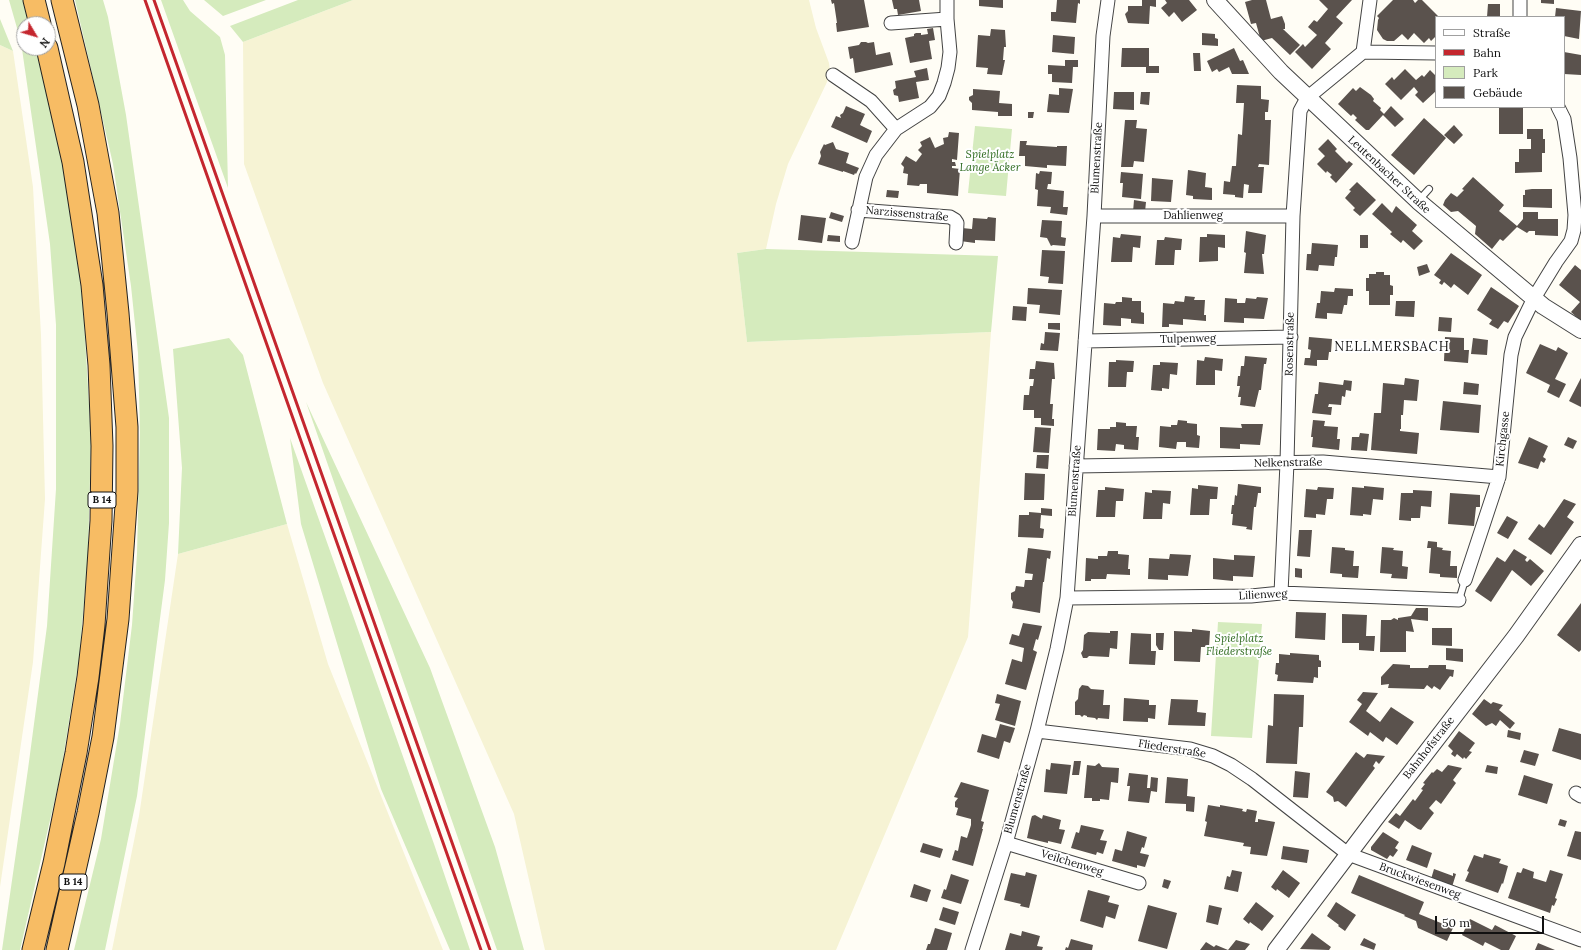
<!DOCTYPE html>
<html>
<head>
<meta charset="utf-8">
<style>
	body { margin:0 }
	#map { position:relative; width:1581px; height:950px; overflow:hidden; background:#fffdf5; font-family:Lora,serif }
	canvas { display:block }
	.legend { position:absolute; left:1435px; top:16px; width:130px; height:92px; box-sizing:border-box; background:#fff; border:1px solid #a0a0a0; margin:0; padding:5px 7px; list-style:none; font-size:12px; color:#111 }
	.legend li { display:flex; align-items:center; gap:8px; height:20px }
	.legend b { width:20px; border:1px solid #a0a0a0 }
	.north { position:absolute; left:16px; top:16px; width:40px; height:40px; box-sizing:border-box; background:#fff; border:1px solid #a0a0a0; border-radius:50%; rotate:128deg; font-size:11px; font-weight:700; line-height:16px; text-align:center; color:#111 }
	.north::after { content:''; display:block; margin:auto; width:14px; height:18px; background:#c4262e; clip-path:polygon(50% 0,100% 100%,50% 72%,0 100%) }
	.scale { position:absolute; left:1435px; top:916px; width:109px; height:18px; box-sizing:border-box; border:2px solid #111; border-top:0; padding-left:5px; font-size:12px; line-height:14px; white-space:nowrap; color:#111; -webkit-text-stroke:3px #fff; paint-order:stroke }
</style>
</head>
<body>
<div id="map">
<canvas width="1581" height="950"></canvas>
<ul class="legend">
<li><b style="height:5px;background:#fff"></b>Straße</li>
<li><b style="height:5px;background:#c4262e"></b>Bahn</li>
<li><b style="height:11px;background:#d5ebbd"></b>Park</li>
<li><b style="height:11px;background:#5a524d"></b>Gebäude</li>
</ul>
<div class="north">N</div>
<div class="scale">50 m</div>
</div>
<script>
const ctx = document.querySelector('canvas').getContext('2d');
ctx.lineJoin = 'round';
function paint(path, color) {
  ctx.fillStyle = color;
  ctx.fill(path, 'evenodd');
}
function shape(rows) {
  const path = new Path2D();
  for (const r of rows) {
    path.moveTo(r[0], r[1]);
    for (let i = 2; i < r.length; i += 2) path.lineTo(r[i], r[i + 1]);
  }
  return path;
}
function strokePath(path, color, width, dash) {
  ctx.strokeStyle = color;
  ctx.lineWidth = width;
  ctx.lineCap = dash ? 'butt' : 'round';
  ctx.setLineDash(dash || []);
  ctx.stroke(path);
}
function write(font, color, halo, rows, align = 'center') {
  ctx.font = font + ' Lora,serif';
  ctx.lineWidth = 4;
  ctx.setLineDash([]);
  ctx.textBaseline = 'middle';
  ctx.strokeStyle = halo;
  ctx.fillStyle = color;
  for (const [text, x, y, turn = 0] of rows) {
    ctx.save();
    ctx.translate(x, y);
    ctx.rotate((+turn || 0) * Math.PI / 180);
    ctx.textAlign = isNaN(turn) ? turn : align;
    if (halo) ctx.strokeText(text, 0, 0);
    ctx.fillText(text, 0, 0);
    ctx.restore();
  }
}
const farmland = shape([
	[353,0,809,0,816,28,829,63,830,71,827,82,788,164,776,204,766,249,737,253,747,342,991,332,968,637,836,950,545,950,514,814,323,383,244,164,243,42],
	[0,45,13,51,33,187,41,335,45,499,33,662,0,887],
	[287,524,328,664,443,950,112,950,139,816,178,554]
]);
const green = shape([
	[9,0,24,0,31,24,24,24,24,48,37,48,56,127,72,220,83,302,91,439,88,556,79,660,60,777,20,950,2,950,28,769,47,626,56,489,56,325,50,244,21,42],
	[75,0,103,0,108,17,126,115,169,418,169,523,165,580,137,796,105,950,74,950,101,839,120,724,132,625,137,554,140,432,138,353,131,286,113,164],
	[161,0,183,0,190,11,220,37,225,55,228,188],
	[204,0,266,0,223,16],
	[298,0,353,0,243,42,230,26],
	[0,19,13,51,0,45],
	[975,126,1012,129,1006,196,968,193],
	[766,249,998,256,991,332,747,342,737,253],
	[229,338,243,355,287,524,178,554,182,468,173,349],
	[306,402,430,668,495,847,524,950,497,950],
	[290,438,434,844,470,950,450,950,381,789,301,524],
	[1218,622,1262,624,1252,738,1211,736]
]);
const building = shape([
	[831,0,864,0,869,27,837,32,836,23,837,23,834,3,832,4],
	[892,0,919,0,921,11,898,15,897,9,894,9],
	[979,0,1003,0,1003,8,979,6],
	[1057,0,1080,0,1080,4,1078,3,1076,23,1051,21,1051,12,1056,12],
	[1142,0,1156,0,1156,7,1150,6,1149,24,1128,23,1125,14,1128,11,1128,6,1142,6],
	[1165,0,1189,0,1197,10,1182,22,1174,12,1169,17,1161,8,1167,3],
	[1252,0,1266,0,1271,19,1282,16,1285,24,1285,29,1283,29,1300,45,1290,55,1272,38,1261,41,1256,23,1251,24,1245,2],
	[1319,0,1352,0,1336,17,1343,23,1325,43,1331,49,1312,69,1295,52,1303,44,1305,47,1317,35,1308,27,1314,20,1317,22,1328,9],
	[1393,0,1413,0,1415,3,1418,0,1422,0,1439,17,1436,17,1436,36,1431,41,1429,38,1424,43,1414,33,1408,40,1402,34,1394,41,1387,41,1383,39,1377,30,1378,20,1379,18,1377,16],
	[1541,0,1554,0,1554,4,1541,3],
	[1488,4,1500,4,1500,17,1487,17],
	[1556,8,1581,11,1579,39,1564,36,1564,17,1555,17],
	[933,28,935,40,929,41,932,59,910,63,905,38,914,36,914,34,916,33,921,33,921,35,928,34,927,29],
	[991,29,1005,30,1006,47,1004,47,1003,60,1005,60,1002,75,987,74,988,68,976,67,978,35,990,36],
	[1202,33,1215,34,1215,38,1218,39,1218,46,1202,45],
	[1053,35,1075,37,1074,54,1052,52],
	[861,42,866,42,868,43,874,42,876,55,890,52,893,65,855,73,853,58,850,59,848,47,859,45],
	[1122,48,1149,48,1149,66,1159,66,1159,73,1146,73,1146,67,1121,67],
	[1234,48,1240,61,1243,60,1249,74,1232,74,1229,67,1219,72,1217,69,1212,72,1207,61],
	[1564,52,1581,55,1581,75,1564,74],
	[1193,53,1200,53,1201,71,1194,71],
	[1065,60,1078,60,1078,67,1073,67,1072,83,1052,82,1052,74,1048,74,1048,65,1065,66],
	[927,68,929,80,916,82,919,98,899,102,898,96,894,95,893,90,896,88,895,81,916,77,914,71],
	[1405,69,1416,80,1422,75,1424,77,1430,70,1436,76,1436,91,1423,103,1415,95,1418,92,1414,87,1401,100,1385,84,1392,77,1394,80],
	[1237,85,1261,86,1261,99,1269,100,1268,112,1265,112,1265,120,1271,120,1269,165,1259,164,1258,167,1264,167,1262,193,1248,193,1249,185,1244,184,1243,198,1235,197,1235,195,1223,194,1224,181,1230,182,1232,166,1236,166,1238,134,1242,135,1244,103,1236,103],
	[1360,87,1371,95,1374,99,1373,101,1381,108,1380,110,1384,114,1391,106,1404,119,1395,127,1383,115,1369,130,1366,130,1355,120,1357,118,1353,114,1351,116,1338,104,1353,88,1356,91],
	[1059,88,1073,89,1069,113,1047,112,1049,94,1059,95],
	[973,89,1000,91,999,103,1012,104,1012,116,998,116,998,112,972,110,972,103,969,100,969,97,973,95],
	[1114,92,1134,92,1134,110,1113,109],
	[1141,92,1150,92,1149,105,1140,104],
	[846,106,865,114,860,125,872,131,867,143,831,127,836,116,841,118,840,115,843,113],
	[1499,107,1523,107,1523,134,1499,134],
	[1028,112,1034,112,1033,118,1028,118],
	[1424,118,1446,138,1414,175,1391,155],
	[1125,120,1137,120,1136,128,1147,129,1144,162,1134,161,1133,167,1121,167],
	[1454,125,1463,135,1454,144,1444,135],
	[1527,129,1543,129,1543,139,1545,139,1545,153,1542,153,1542,172,1515,173,1515,162,1519,162,1519,149,1531,149,1531,139,1527,139],
	[949,132,959,133,957,160,952,159,952,162,955,162,956,166,952,166,952,168,960,169,958,196,927,193,927,184,920,184,919,186,907,185,908,174,903,173,904,167,901,164,906,156,916,162,922,154,918,150,922,146,920,142,930,137,935,148,944,144,943,138,948,137],
	[1328,139,1337,149,1335,151,1347,163,1349,161,1353,164,1336,183,1330,177,1332,175,1327,171,1326,173,1317,164,1325,156,1318,149],
	[1020,141,1027,141,1026,145,1057,147,1057,146,1067,146,1066,166,1047,165,1047,168,1025,166,1025,156,1019,156],
	[833,142,836,149,849,153,846,163,859,168,856,174,855,173,854,175,843,171,843,172,818,164,821,156,820,152,824,144,825,145],
	[1188,170,1206,173,1205,187,1212,188,1212,200,1193,199,1193,196,1186,195],
	[1040,171,1052,172,1051,184,1048,184,1047,189,1064,191,1063,207,1068,207,1067,215,1050,213,1051,207,1037,206,1038,190,1035,189,1036,173,1039,174],
	[1121,172,1143,174,1141,199,1122,197,1123,183,1120,183],
	[1473,177,1504,205,1499,211,1517,226,1523,219,1523,212,1538,212,1538,219,1558,219,1558,236,1535,235,1535,231,1529,231,1527,233,1517,227,1503,241,1500,239,1492,249,1475,234,1476,226,1458,211,1451,212,1443,205,1445,200,1451,193,1457,197,1464,190,1462,189],
	[1152,178,1173,180,1171,202,1151,201],
	[1357,182,1376,200,1360,216,1353,210,1355,208,1345,198,1351,191,1349,190],
	[1532,189,1552,189,1552,208,1523,207,1523,195,1525,195,1525,190],
	[887,190,899,191,898,198,886,197],
	[1134,200,1146,202,1145,212,1133,212],
	[1382,203,1392,213,1396,206,1417,225,1412,231,1423,241,1414,250,1403,240,1401,243,1390,234,1392,232,1372,214],
	[831,212,844,216,842,222,829,218],
	[801,215,826,218,822,243,798,240],
	[988,217,996,218,995,241,975,240,975,243,960,241,962,228,972,229,973,218,987,219],
	[1042,220,1062,221,1061,237,1066,238,1065,246,1053,245,1051,246,1047,238,1040,237],
	[1246,231,1266,235,1264,254,1262,254,1264,274,1244,273,1246,253,1244,252],
	[1121,234,1141,236,1140,248,1133,247,1132,262,1111,262,1113,237,1120,238],
	[1207,234,1225,235,1225,248,1218,247,1218,261,1199,262,1200,237,1207,237],
	[828,235,840,236,840,242,827,241],
	[1360,235,1368,235,1368,248,1360,248],
	[1165,237,1182,239,1181,250,1175,250,1174,265,1155,265,1157,240,1164,240],
	[1312,243,1338,245,1337,257,1335,257,1334,266,1319,265,1318,271,1306,270,1307,254,1311,254],
	[1042,250,1065,251,1063,284,1048,283,1049,277,1040,276],
	[1451,253,1482,275,1468,295,1454,284,1451,288,1444,282,1442,285,1439,283,1441,280,1434,275],
	[1427,264,1430,272,1419,276,1417,267],
	[1575,265,1581,270,1581,321,1571,312,1580,302,1559,285],
	[1376,272,1384,272,1384,275,1390,275,1390,285,1393,286,1393,295,1390,295,1390,305,1369,305,1369,291,1366,291,1366,278,1369,278,1369,274,1376,274],
	[1491,287,1519,306,1508,323,1504,321,1498,329,1489,324,1492,320,1477,310],
	[1028,288,1062,290,1060,315,1039,313,1040,305,1027,304],
	[1335,288,1353,289,1353,296,1348,296,1347,305,1344,305,1342,314,1327,313,1327,319,1315,318,1317,303,1320,303,1321,291,1334,292],
	[1185,296,1195,297,1194,300,1205,300,1204,315,1206,315,1206,321,1183,319,1183,325,1169,324,1169,327,1162,327,1163,303,1174,304,1175,301,1184,302],
	[1122,297,1132,298,1132,301,1141,301,1141,312,1144,313,1144,324,1131,323,1131,319,1121,318,1121,326,1103,325,1104,303,1115,304,1116,302,1122,302],
	[1257,297,1268,298,1264,319,1244,318,1244,323,1224,322,1225,298,1237,299,1237,303,1245,303,1246,298,1256,299],
	[1396,301,1415,301,1414,317,1395,316],
	[1013,306,1027,307,1026,321,1012,320],
	[1439,317,1452,318,1451,332,1438,331],
	[1048,323,1060,323,1060,330,1048,329],
	[1045,332,1060,333,1058,351,1040,350,1041,343,1044,344],
	[1309,337,1332,339,1331,352,1329,352,1328,360,1317,360,1317,366,1304,365,1305,358,1310,358,1311,350,1308,349],
	[1445,337,1464,338,1464,350,1469,350,1468,363,1444,361],
	[1473,338,1488,340,1487,355,1471,354],
	[1540,344,1556,351,1558,347,1568,353,1555,379,1566,384,1559,398,1547,392,1550,385,1526,373],
	[1245,356,1267,358,1266,364,1264,364,1261,390,1259,390,1255,407,1240,405,1241,397,1238,397,1240,386,1237,386,1238,376,1240,376,1241,366,1244,366],
	[1205,357,1223,359,1222,371,1215,370,1215,385,1196,385,1197,360,1204,361],
	[1116,360,1134,361,1133,372,1127,372,1126,387,1108,387,1109,362,1116,362],
	[1036,361,1054,363,1055,379,1052,379,1050,404,1053,404,1052,419,1054,419,1054,426,1041,425,1041,418,1034,418,1034,410,1023,410,1024,395,1029,395,1030,386,1033,386,1034,379,1029,379,1030,369,1035,369],
	[1160,362,1178,363,1177,375,1170,374,1169,389,1162,388,1162,391,1151,390,1153,365,1160,365],
	[1405,378,1419,380,1417,401,1404,400,1403,415,1401,415,1401,429,1400,429,1400,431,1419,433,1417,454,1371,450,1374,413,1381,413,1383,383,1404,385],
	[1581,378,1581,407,1569,401],
	[1344,380,1352,381,1351,391,1346,390,1345,397,1342,396,1341,405,1329,404,1328,407,1332,407,1331,415,1312,413,1315,394,1318,394,1319,382,1343,385],
	[1464,382,1479,384,1478,395,1463,394],
	[1443,401,1481,405,1479,433,1440,430],
	[1178,420,1187,421,1187,423,1197,424,1197,435,1200,436,1199,448,1186,447,1186,442,1177,442,1176,449,1159,447,1160,426,1171,427,1171,425,1177,425],
	[1313,420,1325,421,1324,426,1338,427,1337,439,1340,439,1339,450,1312,447,1313,437,1311,437],
	[1116,422,1126,423,1126,426,1137,426,1136,437,1139,437,1138,450,1124,449,1124,445,1116,444,1115,451,1097,450,1098,429,1110,429,1110,427,1116,427],
	[1241,424,1263,424,1260,445,1240,444,1240,449,1220,448,1220,427,1242,428],
	[1035,427,1051,428,1049,453,1033,452],
	[1360,433,1369,434,1367,451,1351,450,1352,437,1359,437],
	[1529,437,1548,446,1543,457,1546,459,1544,463,1541,461,1538,469,1518,463],
	[1568,437,1577,441,1573,449,1564,445],
	[1037,455,1049,455,1048,469,1036,468],
	[1025,473,1045,474,1044,500,1024,500],
	[1238,484,1261,487,1261,493,1258,493,1256,507,1254,507,1252,530,1246,529,1247,527,1232,525,1233,514,1231,514,1232,505,1234,505,1235,495,1237,496],
	[1198,485,1218,487,1217,499,1210,499,1209,515,1190,515,1192,488,1198,489],
	[1364,486,1384,488,1383,500,1373,499,1371,515,1363,514,1363,516,1350,515,1352,487,1364,488],
	[1105,487,1124,489,1123,501,1116,501,1115,517,1096,517,1098,490,1105,490],
	[1318,487,1334,488,1333,499,1327,499,1325,515,1316,514,1316,518,1304,517,1306,489,1317,490],
	[1152,490,1171,491,1170,504,1163,503,1162,519,1143,519,1145,492,1152,493],
	[1413,490,1432,491,1431,507,1421,506,1420,518,1411,518,1411,521,1399,520,1401,493,1413,493],
	[1450,493,1480,495,1480,507,1476,507,1474,526,1448,524],
	[1564,499,1576,504,1567,517,1574,522,1551,555,1528,539,1539,524,1544,528],
	[1041,508,1052,509,1052,516,1041,515,1040,528,1044,529,1043,538,1018,537,1019,515,1029,515,1029,512,1041,513],
	[1507,516,1518,522,1508,539,1497,533],
	[1299,530,1312,530,1310,557,1297,556],
	[1428,541,1437,542,1437,547,1443,548,1442,550,1451,551,1450,566,1457,566,1457,578,1440,577,1440,574,1429,573,1431,548,1427,548],
	[1332,547,1345,548,1345,550,1354,551,1353,566,1359,566,1358,578,1342,577,1342,574,1330,573],
	[1382,547,1394,548,1393,550,1403,551,1402,566,1408,567,1407,579,1391,578,1392,574,1380,573],
	[1028,548,1051,551,1050,559,1047,558,1044,582,1043,582,1040,613,1012,608,1013,602,1011,599,1011,593,1015,591,1016,586,1024,587,1025,580,1032,580,1033,574,1025,573],
	[1514,549,1527,557,1525,560,1527,562,1530,559,1544,571,1531,586,1512,570,1491,602,1475,591,1497,557,1505,562],
	[1108,551,1118,551,1118,554,1129,555,1128,569,1130,569,1130,575,1107,574,1106,579,1091,579,1091,581,1085,581,1086,558,1098,559,1098,556,1107,556],
	[1170,554,1191,555,1188,576,1168,575,1168,580,1148,579,1149,558,1169,559],
	[1234,555,1255,556,1253,577,1233,576,1233,581,1213,579,1213,558,1234,560],
	[1295,568,1302,569,1302,578,1295,577],
	[1581,603,1581,650,1579,652,1557,635],
	[1416,608,1428,608,1428,621,1411,619,1414,632,1406,631,1406,652,1380,652,1381,620,1391,620,1394,618,1398,620,1398,618,1411,616],
	[1296,612,1326,613,1325,640,1295,638],
	[1342,614,1367,615,1366,636,1375,636,1374,651,1359,650,1359,643,1342,643],
	[1023,623,1042,626,1038,640,1036,639,1033,650,1037,652,1026,690,1005,684,1012,659,1022,662,1024,648,1009,644,1012,634,1019,636],
	[1432,628,1452,628,1452,646,1432,645],
	[1192,629,1210,631,1209,647,1201,647,1200,662,1174,661,1174,631,1192,632],
	[1110,631,1118,631,1117,649,1110,648,1109,657,1089,656,1087,658,1083,658,1081,653,1083,650,1084,635,1088,632,1110,633],
	[1131,633,1151,634,1151,651,1156,651,1155,665,1129,664],
	[1156,633,1164,633,1163,650,1159,650,1156,645],
	[1446,648,1463,649,1463,662,1446,660],
	[1290,653,1319,655,1319,660,1321,661,1321,667,1318,667,1318,678,1314,677,1313,683,1277,681,1278,675,1275,674,1276,663,1279,663,1279,654,1290,655],
	[1393,664,1410,665,1410,668,1428,668,1429,665,1446,665,1446,669,1454,670,1453,677,1450,676,1440,690,1434,686,1432,689,1427,685,1424,689,1388,688,1389,684,1381,685,1381,677],
	[1082,685,1088,686,1091,689,1104,690,1103,705,1110,705,1109,719,1098,718,1097,720,1095,718,1087,717,1087,716,1084,715,1082,717,1080,715,1075,715,1075,702,1078,699,1079,689],
	[1363,692,1378,693,1366,711,1380,722,1391,707,1414,722,1397,745,1386,737,1383,742,1370,732,1368,736,1349,722,1362,704,1357,700],
	[997,694,1021,701,1015,726,995,720,1000,704,995,703],
	[1274,694,1304,695,1303,727,1299,727,1297,764,1266,763,1268,725,1273,726],
	[1124,698,1149,700,1149,705,1156,705,1155,719,1148,718,1148,722,1123,721],
	[1171,699,1198,700,1197,712,1206,713,1205,726,1168,725],
	[1484,699,1491,704,1493,702,1503,705,1499,710,1515,723,1510,729,1500,720,1496,726,1492,723,1486,726,1472,714],
	[1000,724,1015,728,1010,743,1004,741,999,759,977,752,982,734,996,738],
	[1559,728,1581,734,1581,760,1552,751],
	[1508,730,1521,733,1520,740,1507,737],
	[1459,731,1475,743,1469,751,1472,752,1466,759,1464,757,1463,759,1457,754,1455,757,1451,754,1453,751,1448,746],
	[1524,750,1539,754,1535,766,1520,762],
	[1356,752,1364,758,1367,754,1385,756,1379,764,1376,761,1373,766,1375,768,1346,807,1338,801,1334,802,1333,797,1326,792],
	[1074,761,1081,761,1079,775,1072,775],
	[1051,763,1071,765,1067,794,1044,792,1046,769,1050,770],
	[1099,763,1102,767,1119,768,1118,783,1111,782,1109,800,1100,799,1100,801,1092,801,1092,798,1084,798,1087,765,1095,766],
	[1448,765,1462,768,1453,780,1456,783,1441,804,1436,800,1429,808,1434,813,1421,830,1418,829,1405,820,1399,829,1388,822,1396,813,1400,816,1413,799,1415,801,1423,790,1421,789,1425,784,1423,783,1432,772,1433,773,1437,769,1442,772],
	[1487,765,1498,767,1497,774,1485,772],
	[1295,771,1310,773,1308,798,1293,797],
	[1129,773,1148,775,1147,788,1150,788,1151,777,1158,778,1157,792,1151,791,1149,803,1128,801,1130,786,1127,786],
	[1524,775,1553,784,1547,804,1518,795],
	[1167,777,1188,779,1187,796,1195,797,1194,812,1186,811,1186,804,1165,803],
	[961,782,989,790,981,821,984,822,982,829,983,829,973,866,952,860,955,850,958,851,961,836,967,838,971,825,971,819,956,815,958,808,955,807,955,802,958,798,954,797],
	[1208,805,1220,807,1220,805,1243,809,1242,811,1246,812,1247,809,1257,811,1255,822,1258,822,1258,819,1275,822,1267,856,1250,854,1251,847,1243,846,1244,843,1204,836,1207,822,1205,821],
	[1035,815,1042,819,1043,815,1061,820,1059,829,1065,830,1061,844,1048,841,1048,843,1027,838,1031,819,1032,816],
	[1560,819,1567,821,1565,827,1558,825],
	[1081,825,1104,830,1100,840,1107,841,1103,854,1097,852,1096,855,1071,848,1076,832,1079,833],
	[1127,831,1147,837,1144,848,1142,847,1140,853,1149,855,1145,867,1137,865,1137,868,1112,861,1115,849,1122,851],
	[1575,831,1581,832,1581,860,1567,856],
	[1383,832,1399,842,1395,848,1398,850,1393,857,1390,855,1387,859,1371,850,1371,847],
	[923,843,943,849,940,858,920,852],
	[1412,845,1432,853,1427,868,1406,860],
	[1283,846,1309,850,1307,863,1281,859],
	[1484,854,1501,859,1499,863,1508,866,1503,884,1502,883,1498,893,1465,881,1469,872,1467,871,1474,855,1483,858],
	[1523,868,1534,872,1533,878,1546,882,1550,870,1563,874,1555,898,1557,899,1554,906,1552,905,1550,913,1508,898,1517,872,1521,873],
	[1434,869,1453,876,1453,873,1456,874,1452,887,1431,879],
	[1232,870,1242,872,1238,892,1224,889,1227,876,1230,877],
	[1283,870,1300,883,1289,898,1277,889,1276,891,1271,887],
	[1026,872,1037,875,1029,908,1020,906,1021,904,1004,900,1011,873,1025,876],
	[951,874,969,880,961,904,941,898,944,889,946,890],
	[1359,875,1424,902,1419,914,1453,928,1447,941,1418,928,1416,921,1404,916,1405,915,1351,893],
	[1164,879,1171,881,1168,889,1162,887],
	[914,884,931,890,927,902,910,897],
	[1088,890,1110,896,1108,902,1119,905,1115,919,1106,916,1103,928,1080,921],
	[1256,902,1274,916,1262,931,1250,922,1249,924,1243,919],
	[1336,902,1356,915,1345,931,1338,926,1339,925,1327,916],
	[1148,905,1177,913,1167,949,1138,941],
	[1209,905,1222,908,1218,925,1206,922],
	[943,907,959,912,955,925,939,920],
	[1470,919,1492,930,1495,925,1516,936,1509,950,1501,950,1485,942,1483,946,1462,935],
	[935,928,952,933,947,950,926,950,928,944,930,944],
	[1022,931,1040,936,1037,946,1043,947,1042,950,1005,950,1010,933,1021,936],
	[1312,933,1331,947,1329,950,1300,949],
	[1364,938,1376,944,1374,950,1360,945],
	[1071,939,1093,945,1092,950,1065,950,1066,947,1068,948],
	[1236,940,1250,944,1245,950,1200,950,1206,942,1214,947,1216,945,1228,950],
	[1538,943,1555,950,1535,950]
]);
const service = shape([
	[1419,200,1429,189],
	[1459,600,1465,580]
]);
const minor = shape([
	[1520,17,1520,0],
	[891,23,947,19],
	[1363,52,1370,0],
	[833,75,871,101,896,129],
	[858,210,950,217,955,220,957,223,956,243],
	[1094,216,1293,216],
	[852,242,866,177,876,155,896,129,930,107,939,96,944,83,948,68,950,52,947,19,947,0],
	[1085,341,1291,337],
	[1076,466,1323,462,1499,477],
	[1465,580,1499,477,1511,355,1515,337,1534,298,1556,262,1571,241,1574,230,1575,215,1570,158,1564,119,1558,107],
	[1281,593,1287,463,1293,216,1300,111,1307,98,1363,52,1436,53],
	[1067,598,1251,596,1281,593,1459,600],
	[1037,731,1190,749,1213,756,1231,765,1252,779,1348,854,1581,940],
	[1576,793,1581,796],
	[1006,843,1139,883],
	[972,950,1006,843,1037,731,1057,649,1067,598,1094,216,1103,36,1108,0]
]);
const tertiary = shape([
	[1215,0,1281,72,1418,201,1543,306,1581,330],
	[1276,950,1375,819,1516,636,1581,545]
]);
const trunk = shape([
	[34,0,40,24],
	[33,950,54,863,76,753,88,677,94,625,101,521,102,446,99,365,92,285,73,162,47,48],
	[57,950,88,813,103,737,118,619,127,491,127,427,118,313,108,213,88,105,62,0]
]);
const rail = shape([
	[145,0,481,950],
	[154,0,490,950]
]);
const shields = [
	[102,500,28],
	[73,882,28]
];
const shieldNames = [
	["B 14",102,500],
	["B 14",73,882]
];
const parkNames = [
	["Spielplatz",990,155],
	["Lange Äcker",990,168],
	["Spielplatz",1239,639],
	["Fliederstraße",1239,652]
];
const streetNames = [
	["Blumenstraße",1097,158,-87],
	["Leutenbacher Straße",1389,175,43],
	["Narzissenstraße",907,214,5],
	["Dahlienweg",1193,216],
	["Tulpenweg",1188,339,-1],
	["Rosenstraße",1290,344,-89],
	["Kirchgasse",1503,439,-84],
	["Nelkenstraße",1288,463,-1],
	["Blumenstraße",1075,481,-86],
	["Lilienweg",1263,595,-3],
	["Bahnhofstraße",1429,748,-52],
	["Fliederstraße",1172,749,9],
	["Blumenstraße",1018,799,-74],
	["Veilchenweg",1072,863,17],
	["Bruckwiesenweg",1420,881,20]
];
const quarterNames = [
	["NELLMERSBACH",1392,347]
];
paint(farmland, '#f6f3d4');
paint(green, '#d5ebbd');
paint(building, '#5a524d');
strokePath(service, '#444', 8);
strokePath(minor, '#444', 15);
strokePath(tertiary, '#444', 18);
strokePath(trunk, '#222', 23);
strokePath(service, '#fff', 6);
strokePath(minor, '#fff', 13);
strokePath(tertiary, '#fff', 16);
strokePath(trunk, '#f7bc64', 21);
strokePath(rail, '#c4262e', 3);
for (const [x, y, w] of shields) {
  const box = new Path2D();
  box.roundRect(x - w / 2, y - 8, w, 16, 3);
  ctx.fillStyle = '#fff';
  ctx.fill(box);
  strokePath(box, '#111', 1);
}
write('bold 10px', '#111', null, shieldNames);
write('italic 11px', '#2f6b1f', '#fff', parkNames);
write('11px', '#111', '#fff', streetNames);
ctx.letterSpacing = '1px';
write('13px', '#111', '#fff', quarterNames);
ctx.letterSpacing = '0px';
</script>
</body>
</html>
